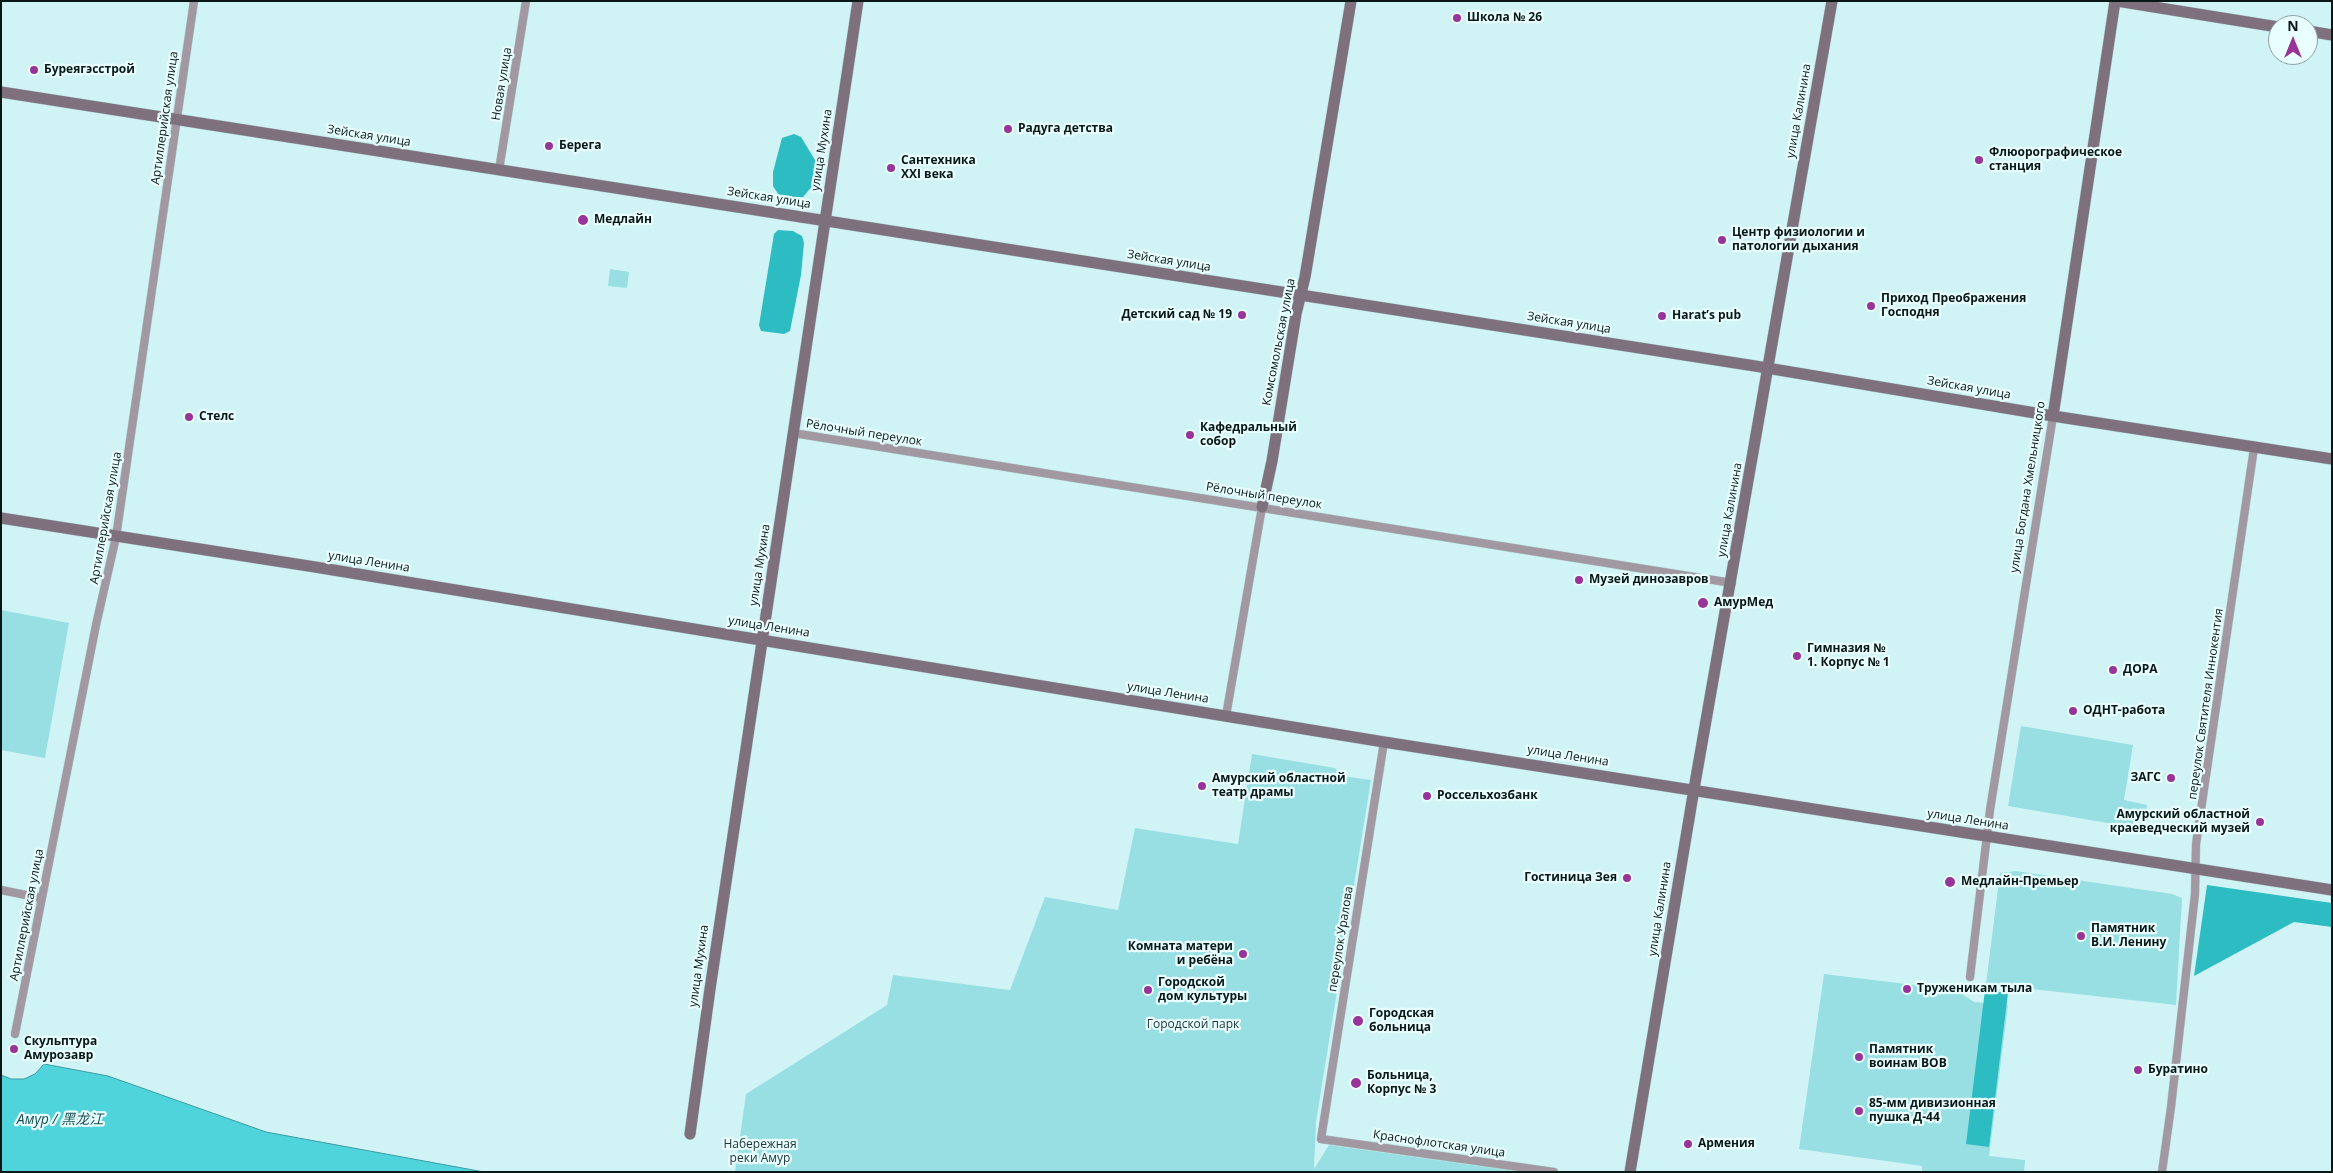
<!DOCTYPE html>
<html>
<head>
<meta charset="utf-8">
<style>
	body { margin:0 }
	#map { position:relative; width:2333px; height:1173px; overflow:hidden; background:#d0f4f6; font-family:"Open Sans",sans-serif }
	canvas { display:block }
	.frame { position:absolute; inset:0; border:2px solid #091717; pointer-events:none }
	.north { position:absolute; left:2268px; top:15px; width:50px; height:50px; box-sizing:border-box; background:#e8feff; border:1px solid #8fa2a2; border-radius:50%; rotate:0deg; font-size:14px; font-weight:700; line-height:20px; text-align:center; color:#091717 }
	.north::after { content:''; display:block; margin:auto; width:18px; height:22px; background:#973399; clip-path:polygon(50% 0,100% 100%,50% 72%,0 100%) }
</style>
</head>
<body>
<div id="map">
<canvas width="2333" height="1173"></canvas>
<div class="frame"></div>
<div class="north">N</div>
</div>
<script>
const ctx = document.querySelector('canvas').getContext('2d');
ctx.lineJoin = 'round';
function paint(path, color) {
  ctx.fillStyle = color;
  ctx.fill(path, 'evenodd');
}
function shape(rows) {
  const path = new Path2D();
  for (const r of rows) {
    path.moveTo(r[0], r[1]);
    for (let i = 2; i < r.length; i += 2) path.lineTo(r[i], r[i + 1]);
  }
  return path;
}
function strokePath(path, color, width, dash) {
  ctx.strokeStyle = color;
  ctx.lineWidth = width;
  ctx.lineCap = dash ? 'butt' : 'round';
  ctx.setLineDash(dash || []);
  ctx.stroke(path);
}
function write(font, color, halo, rows, align = 'center') {
  ctx.font = font + ' "Open Sans","Noto Sans SC",sans-serif';
  ctx.lineWidth = 4.5;
  ctx.setLineDash([]);
  ctx.textBaseline = 'middle';
  ctx.strokeStyle = halo;
  ctx.fillStyle = color;
  for (const [text, x, y, turn = 0] of rows) {
    ctx.save();
    ctx.translate(x, y);
    ctx.rotate((+turn || 0) * Math.PI / 180);
    ctx.textAlign = isNaN(turn) ? turn : align;
    if (halo) ctx.strokeText(text, 0, 0);
    ctx.fillText(text, 0, 0);
    ctx.restore();
  }
}
const green = shape([
	[610,269,629,272,627,288,608,286],
	[1,610,69,623,45,758,1,750],
	[2021,726,2133,745,2124,800,2147,805,2143,829,2008,806],
	[1252,754,1335,768,1342,776,1371,780,1316,1122,1314,1169,1329,1145,1522,1172,735,1172,746,1094,887,1005,893,975,1010,990,1045,897,1118,910,1135,828,1238,844],
	[2016,871,2172,894,2182,898,2176,1005,1986,984,2000,873],
	[1824,974,1956,990,1974,1002,2008,1005,1989,1156,2025,1160,2024,1172,1922,1172,1922,1166,1799,1149]
]);
const forest = shape([
	[794,134,801,137,818,165,814,184,803,197,780,197,773,186,773,172,782,138],
	[778,230,793,231,802,236,804,243,801,275,790,331,784,334,761,331,759,325,774,234],
	[2207,885,2332,903,2332,927,2294,922,2194,976],
	[1985,990,2008,993,1989,1147,1966,1144]
]);
const water = shape([
	[44,1064,108,1076,266,1132,484,1172,1,1172,1,1075,11,1079,24,1079,35,1074,44,1064]
]);
const street = shape([
	[499,170,526,1],
	[793,433,1732,583],
	[1226,716,1262,507],
	[1384,742,1321,1139,1554,1172],
	[1,890,41,898],
	[1970,977,1990,810,2053,416],
	[15,1034,96,625,116,537,194,1],
	[2162,1172,2171,1107,2195,894,2196,844,2254,448]
]);
const secondary = shape([
	[2117,1,2278,27],
	[2308,31,2332,35],
	[1,92,1755,366,2053,416,2332,459],
	[2053,416,2115,1],
	[1262,507,1272,461,1296,314,1305,277,1351,1],
	[1,518,315,567,1384,742,2332,890],
	[690,1134,710,989,858,1],
	[1630,1172,1694,789,1832,1]
]);
const markers = [
	[1457,18,5,"#973399"],
	[34,70,5,"#973399"],
	[1008,129,5,"#973399"],
	[549,146,5,"#973399"],
	[1979,160,5,"#973399"],
	[891,168,5,"#973399"],
	[583,220,6,"#973399"],
	[1722,240,5,"#973399"],
	[1871,306,5,"#973399"],
	[1242,315,5,"#973399"],
	[1662,316,5,"#973399"],
	[189,417,5,"#973399"],
	[1190,435,5,"#973399"],
	[1579,580,5,"#973399"],
	[1703,603,6,"#973399"],
	[1797,656,5,"#973399"],
	[2113,670,5,"#973399"],
	[2073,711,5,"#973399"],
	[2171,778,5,"#973399"],
	[1202,786,5,"#973399"],
	[1427,796,5,"#973399"],
	[2260,822,5,"#973399"],
	[1627,878,5,"#973399"],
	[1950,882,6,"#973399"],
	[2081,936,5,"#973399"],
	[1243,954,5,"#973399"],
	[1907,989,5,"#973399"],
	[1148,990,5,"#973399"],
	[1358,1021,6,"#973399"],
	[14,1049,5,"#973399"],
	[1859,1057,5,"#973399"],
	[2138,1070,5,"#973399"],
	[1356,1083,6,"#973399"],
	[1859,1111,5,"#973399"],
	[1688,1144,5,"#973399"]
];
const poiNames = [
	["Школа № 26",1467,18],
	["Буреягэсстрой",44,70],
	["Радуга детства",1018,129],
	["Берега",559,146],
	["Флюорографическое",1989,153],
	["станция",1989,167],
	["Сантехника",901,161],
	["XXI века",901,175],
	["Медлайн",594,220],
	["Центр физиологии и",1732,233],
	["патологии дыхания",1732,247],
	["Приход Преображения",1881,299],
	["Господня",1881,313],
	["Детский сад № 19",1232,315,"right"],
	["Harat’s pub",1672,316],
	["Стелс",199,417],
	["Кафедральный",1200,428],
	["собор",1200,442],
	["Музей динозавров",1589,580],
	["АмурМед",1714,603],
	["Гимназия №",1807,649],
	["1. Корпус № 1",1807,663],
	["ДОРА",2123,670],
	["ОДНТ-работа",2083,711],
	["ЗАГС",2161,778,"right"],
	["Амурский областной",1212,779],
	["театр драмы",1212,793],
	["Россельхозбанк",1437,796],
	["Амурский областной",2250,815,"right"],
	["краеведческий музей",2250,829,"right"],
	["Гостиница Зея",1617,878,"right"],
	["Медлайн-Премьер",1961,882],
	["Памятник",2091,929],
	["В.И. Ленину",2091,943],
	["Комната матери",1233,947,"right"],
	["и ребёна",1233,961,"right"],
	["Городской",1158,983],
	["дом культуры",1158,997],
	["Труженикам тыла",1917,989],
	["Городская",1369,1014],
	["больница",1369,1028],
	["Скульптура",24,1042],
	["Амурозавр",24,1056],
	["Памятник",1869,1050],
	["воинам ВОВ",1869,1064],
	["Буратино",2148,1070],
	["Больница,",1367,1076],
	["Корпус № 3",1367,1090],
	["85-мм дивизионная",1869,1104],
	["пушка Д-44",1869,1118],
	["Армения",1698,1144]
];
const streetNames = [
	["Новая улица",502,84,-81],
	["улица Калинина",1799,111,-80],
	["Артиллерийская улица",165,118,-82],
	["Зейская улица",369,136,9],
	["улица Мухина",822,150,-81],
	["Зейская улица",769,198,9],
	["Зейская улица",1169,261,9],
	["Зейская улица",1569,323,9],
	["Комсомольская улица",1279,342,-79],
	["Зейская улица",1969,388,10],
	["Рёлочный переулок",864,433,9],
	["улица Богдана Хмельницкого",2028,487,-81],
	["Рёлочный переулок",1264,496,9],
	["улица Калинина",1730,510,-80],
	["Артиллерийская улица",106,518,-80],
	["улица Ленина",369,562,9],
	["улица Мухина",760,565,-81],
	["улица Ленина",769,627,9],
	["улица Ленина",1168,693,9],
	["переулок Святителя Иннокентия",2206,704,-82],
	["улица Ленина",1568,756,9],
	["улица Ленина",1968,820,9],
	["улица Калинина",1660,909,-81],
	["Артиллерийская улица",27,915,-79],
	["переулок Уралова",1341,939,-81],
	["улица Мухина",699,966,-82],
	["Краснофлотская улица",1439,1144,8]
];
const parkNames = [
	["Городской парк",1193,1025],
	["Набережная",760,1145],
	["реки Амур",760,1159]
];
const waterNames = [
	["Амур / 黑龙江",60,1120]
];
paint(green, '#98dfe3');
paint(forest, '#2ebcc3');
paint(water, '#50d4dc');
strokePath(water, '#3b9ba1', 1);
strokePath(street, '#b0d1d2', 9);
strokePath(secondary, '#b0d1d2', 12);
strokePath(street, '#a298a1', 8);
strokePath(secondary, '#7e707d', 11);
for (const [x, y, r, color] of markers) {
  const dot = new Path2D();
  dot.arc(x, y, r, 0, 2 * Math.PI);
  ctx.fillStyle = color;
  ctx.fill(dot);
  strokePath(dot, '#e8feff', 2);
}
write('bold 12px', '#091717', '#e8feff', poiNames, 'left');
write('12px', '#091717', '#e8feff', streetNames);
write('12px', '#213839', '#e8feff', parkNames);
write('italic 14px', '#164f52', '#e8feff', waterNames);
</script>
</body>
</html>
